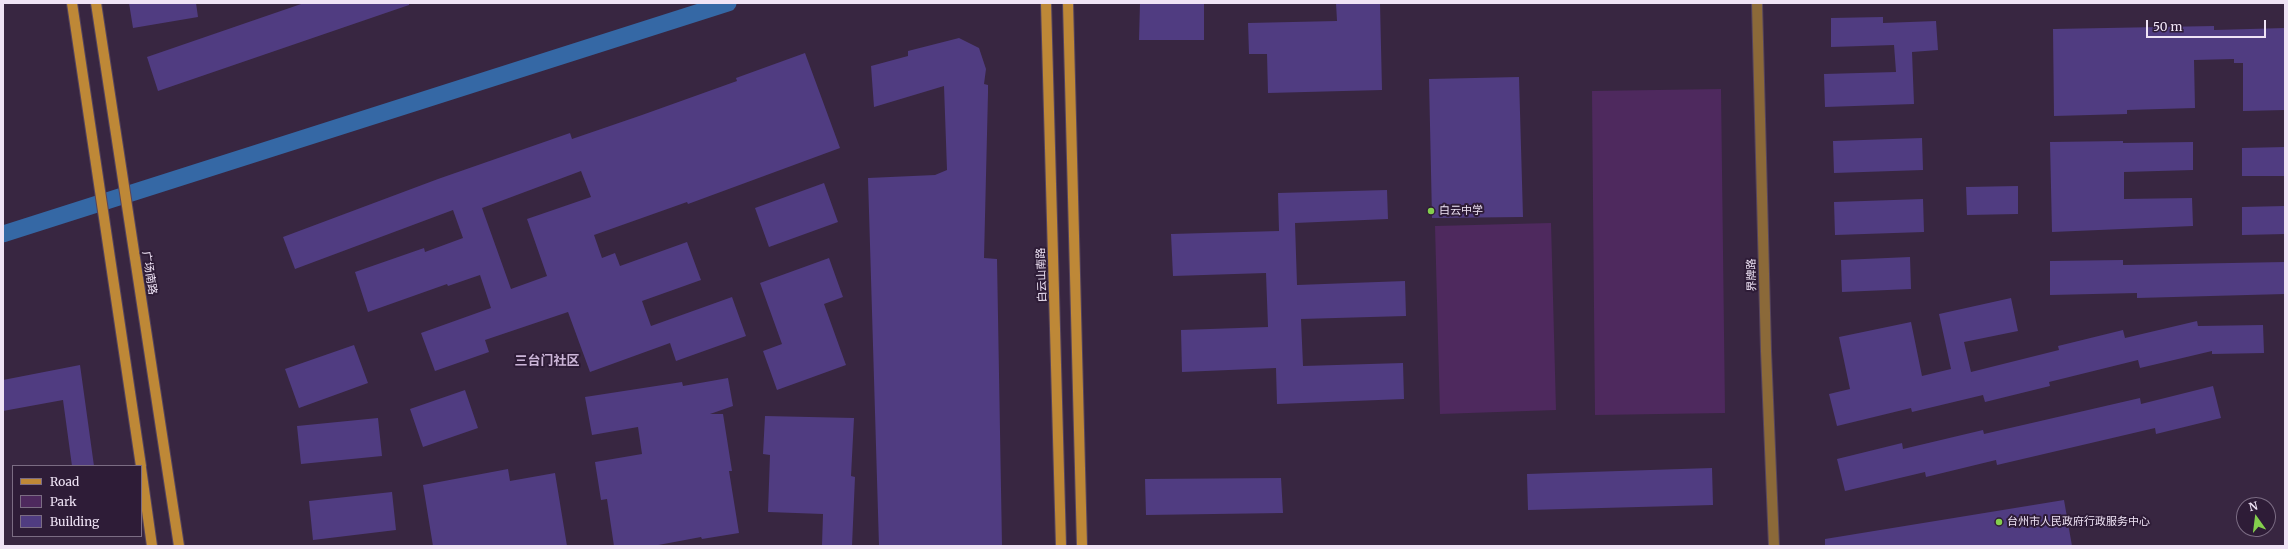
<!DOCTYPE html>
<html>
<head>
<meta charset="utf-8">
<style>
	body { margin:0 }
	#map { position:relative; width:2288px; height:549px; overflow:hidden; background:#382641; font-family:Merriweather,serif }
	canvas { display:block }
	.frame { position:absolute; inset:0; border:4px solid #efe3f5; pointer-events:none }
	.legend { position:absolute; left:12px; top:465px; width:130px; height:72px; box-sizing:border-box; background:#2e1c37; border:1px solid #7b6c83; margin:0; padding:5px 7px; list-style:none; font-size:12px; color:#efe3f5 }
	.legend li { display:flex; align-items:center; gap:8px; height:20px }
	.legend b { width:20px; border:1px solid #7b6c83 }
	.north { position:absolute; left:2236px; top:497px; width:40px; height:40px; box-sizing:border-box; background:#2e1c37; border:1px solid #7b6c83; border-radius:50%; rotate:346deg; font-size:11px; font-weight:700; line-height:16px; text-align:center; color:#efe3f5 }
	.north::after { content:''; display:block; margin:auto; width:14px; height:18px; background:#84cf4d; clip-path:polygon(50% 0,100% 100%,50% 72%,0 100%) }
	.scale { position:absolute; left:2146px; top:20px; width:120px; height:18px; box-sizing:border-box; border:2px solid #efe3f5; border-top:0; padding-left:5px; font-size:12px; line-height:14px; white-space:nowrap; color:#efe3f5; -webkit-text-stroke:3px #2e1c37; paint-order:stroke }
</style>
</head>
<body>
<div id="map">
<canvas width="2288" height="549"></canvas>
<div class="frame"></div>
<ul class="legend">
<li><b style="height:5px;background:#be8837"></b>Road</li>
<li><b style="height:11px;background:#4e295e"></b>Park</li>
<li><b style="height:11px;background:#503c81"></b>Building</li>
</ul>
<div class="north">N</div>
<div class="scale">50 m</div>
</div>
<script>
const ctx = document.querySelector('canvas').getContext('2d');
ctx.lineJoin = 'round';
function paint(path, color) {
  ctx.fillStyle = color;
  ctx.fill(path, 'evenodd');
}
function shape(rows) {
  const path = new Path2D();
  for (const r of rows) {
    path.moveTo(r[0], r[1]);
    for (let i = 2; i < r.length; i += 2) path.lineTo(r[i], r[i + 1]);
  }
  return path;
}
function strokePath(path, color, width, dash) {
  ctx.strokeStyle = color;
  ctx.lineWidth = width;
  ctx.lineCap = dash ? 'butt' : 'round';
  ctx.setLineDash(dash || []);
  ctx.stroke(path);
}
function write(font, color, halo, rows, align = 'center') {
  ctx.font = font + ' Merriweather,"Noto Sans SC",serif';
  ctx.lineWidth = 4;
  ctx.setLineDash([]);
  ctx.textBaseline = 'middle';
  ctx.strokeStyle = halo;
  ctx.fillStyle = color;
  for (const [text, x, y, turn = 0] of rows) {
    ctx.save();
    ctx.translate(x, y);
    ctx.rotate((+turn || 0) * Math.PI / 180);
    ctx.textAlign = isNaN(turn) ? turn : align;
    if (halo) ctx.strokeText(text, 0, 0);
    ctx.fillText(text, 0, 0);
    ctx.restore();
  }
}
const green = shape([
	[1721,89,1725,413,1595,415,1592,91],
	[1551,223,1556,410,1440,414,1435,226]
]);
const canal = shape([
	[3,234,728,3]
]);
const building = shape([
	[129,3,196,3,198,17,133,28],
	[304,3,409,3,409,5,158,91,147,57],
	[1140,3,1204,3,1204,40,1139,40],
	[1336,3,1380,3,1382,90,1268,93,1267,54,1249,54,1248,23,1337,21],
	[1883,17,1883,23,1936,21,1938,50,1912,52,1914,104,1825,107,1824,74,1896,72,1894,45,1831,47,1831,18],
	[2214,26,2214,30,2285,28,2285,110,2243,111,2243,63,2234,63,2234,59,2194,60,2195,108,2127,110,2127,114,2054,116,2053,29],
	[959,38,979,48,986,69,984,84,988,85,988,93,984,258,997,259,1002,546,879,546,868,178,935,175,947,170,944,86,874,107,871,66,908,56,908,51],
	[805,53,840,148,688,204,687,202,594,235,602,258,615,253,620,266,687,242,701,280,642,301,651,326,732,297,746,336,676,361,670,343,590,372,568,312,485,340,489,352,435,371,421,333,491,308,480,275,448,286,447,284,368,312,355,272,424,248,425,252,463,238,453,210,295,269,283,237,438,179,570,133,572,139,642,115,737,81,736,78],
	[581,171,591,197,527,219,547,276,511,289,482,208],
	[1519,77,1523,217,1432,218,1429,79],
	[1922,138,1923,170,1834,173,1833,141],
	[2123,141,2123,143,2193,142,2193,170,2124,172,2124,199,2192,198,2193,226,2052,232,2050,142],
	[2285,147,2285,176,2242,176,2242,148],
	[824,183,838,222,769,247,755,208],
	[2018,186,2018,214,1967,215,1966,187],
	[1387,190,1388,219,1295,223,1297,285,1405,281,1406,316,1301,319,1303,366,1403,363,1404,399,1277,404,1276,368,1182,372,1181,330,1268,327,1266,273,1173,276,1171,234,1279,231,1278,193],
	[1923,199,1924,232,1835,235,1834,202],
	[2285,206,2285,234,2242,235,2242,207],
	[1910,257,1911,289,1842,292,1841,260],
	[829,258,843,297,824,304,846,365,777,390,763,351,782,344,760,283],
	[2123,260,2123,265,2285,262,2285,294,2137,298,2137,293,2050,295,2050,261],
	[2011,298,2018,331,1964,342,1971,372,2059,350,2058,346,2123,330,2125,338,2197,321,2198,326,2263,325,2264,353,2212,354,2212,351,2140,368,2138,360,2049,382,2050,386,1985,402,1983,395,1912,412,1911,408,1837,426,1829,394,1850,389,1839,337,1911,322,1922,376,1951,369,1939,314],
	[354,345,368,383,299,408,285,369],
	[80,365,94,466,72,466,63,400,3,411,3,380],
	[728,378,733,406,710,414,723,414,732,471,729,471,739,533,702,539,701,537,653,546,614,546,607,499,601,500,595,462,642,454,638,427,592,435,585,397,682,382,683,386],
	[2213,386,2221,418,2156,434,2155,428,1997,465,1996,460,1926,477,1925,472,1845,491,1837,459,1902,443,1903,449,1983,430,1984,434,2140,398,2141,404],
	[465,390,478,428,423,447,410,409],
	[765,416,854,418,851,476,855,477,852,546,822,546,823,514,768,512,770,455,763,454],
	[378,418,382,456,301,464,297,426],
	[1712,468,1713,505,1528,510,1527,474],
	[508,469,510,481,555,473,567,546,433,546,423,485],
	[1281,478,1283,513,1146,515,1145,479],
	[392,492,396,530,313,540,309,501],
	[2064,500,2072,546,1825,546,1825,539]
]);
const street = shape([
	[1757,3,1766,351,1774,546]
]);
const secondary = shape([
	[72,3,141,466],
	[96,3,179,546],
	[1046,3,1061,546],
	[1068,3,1082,546],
	[141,468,152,546]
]);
const markers = [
	[1431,211,4,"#84cf4d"],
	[1999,522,4,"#84cf4d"]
];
const poiNames = [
	["白云中学",1439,211],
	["台州市人民政府行政服务中心",2007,522]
];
const streetNames = [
	["广场南路",149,273,81],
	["白云山南路",1042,275,-92],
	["界牌路",1752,275,-91]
];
const quarterNames = [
	["三台门社区",547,361]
];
paint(green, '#4e295e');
strokePath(canal, '#3568a5', 17);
paint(building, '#503c81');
strokePath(street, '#55445e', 12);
strokePath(secondary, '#55445e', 12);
strokePath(street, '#8b6939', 10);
strokePath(secondary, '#be8837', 10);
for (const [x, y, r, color] of markers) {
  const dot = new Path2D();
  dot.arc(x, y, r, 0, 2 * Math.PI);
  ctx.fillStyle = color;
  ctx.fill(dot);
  strokePath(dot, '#2e1c37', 1.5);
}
write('11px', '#efe3f5', '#2e1c37', poiNames, 'left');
write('11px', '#efe3f5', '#2e1c37', streetNames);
write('bold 13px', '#ccb6d8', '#2e1c37', quarterNames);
</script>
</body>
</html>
